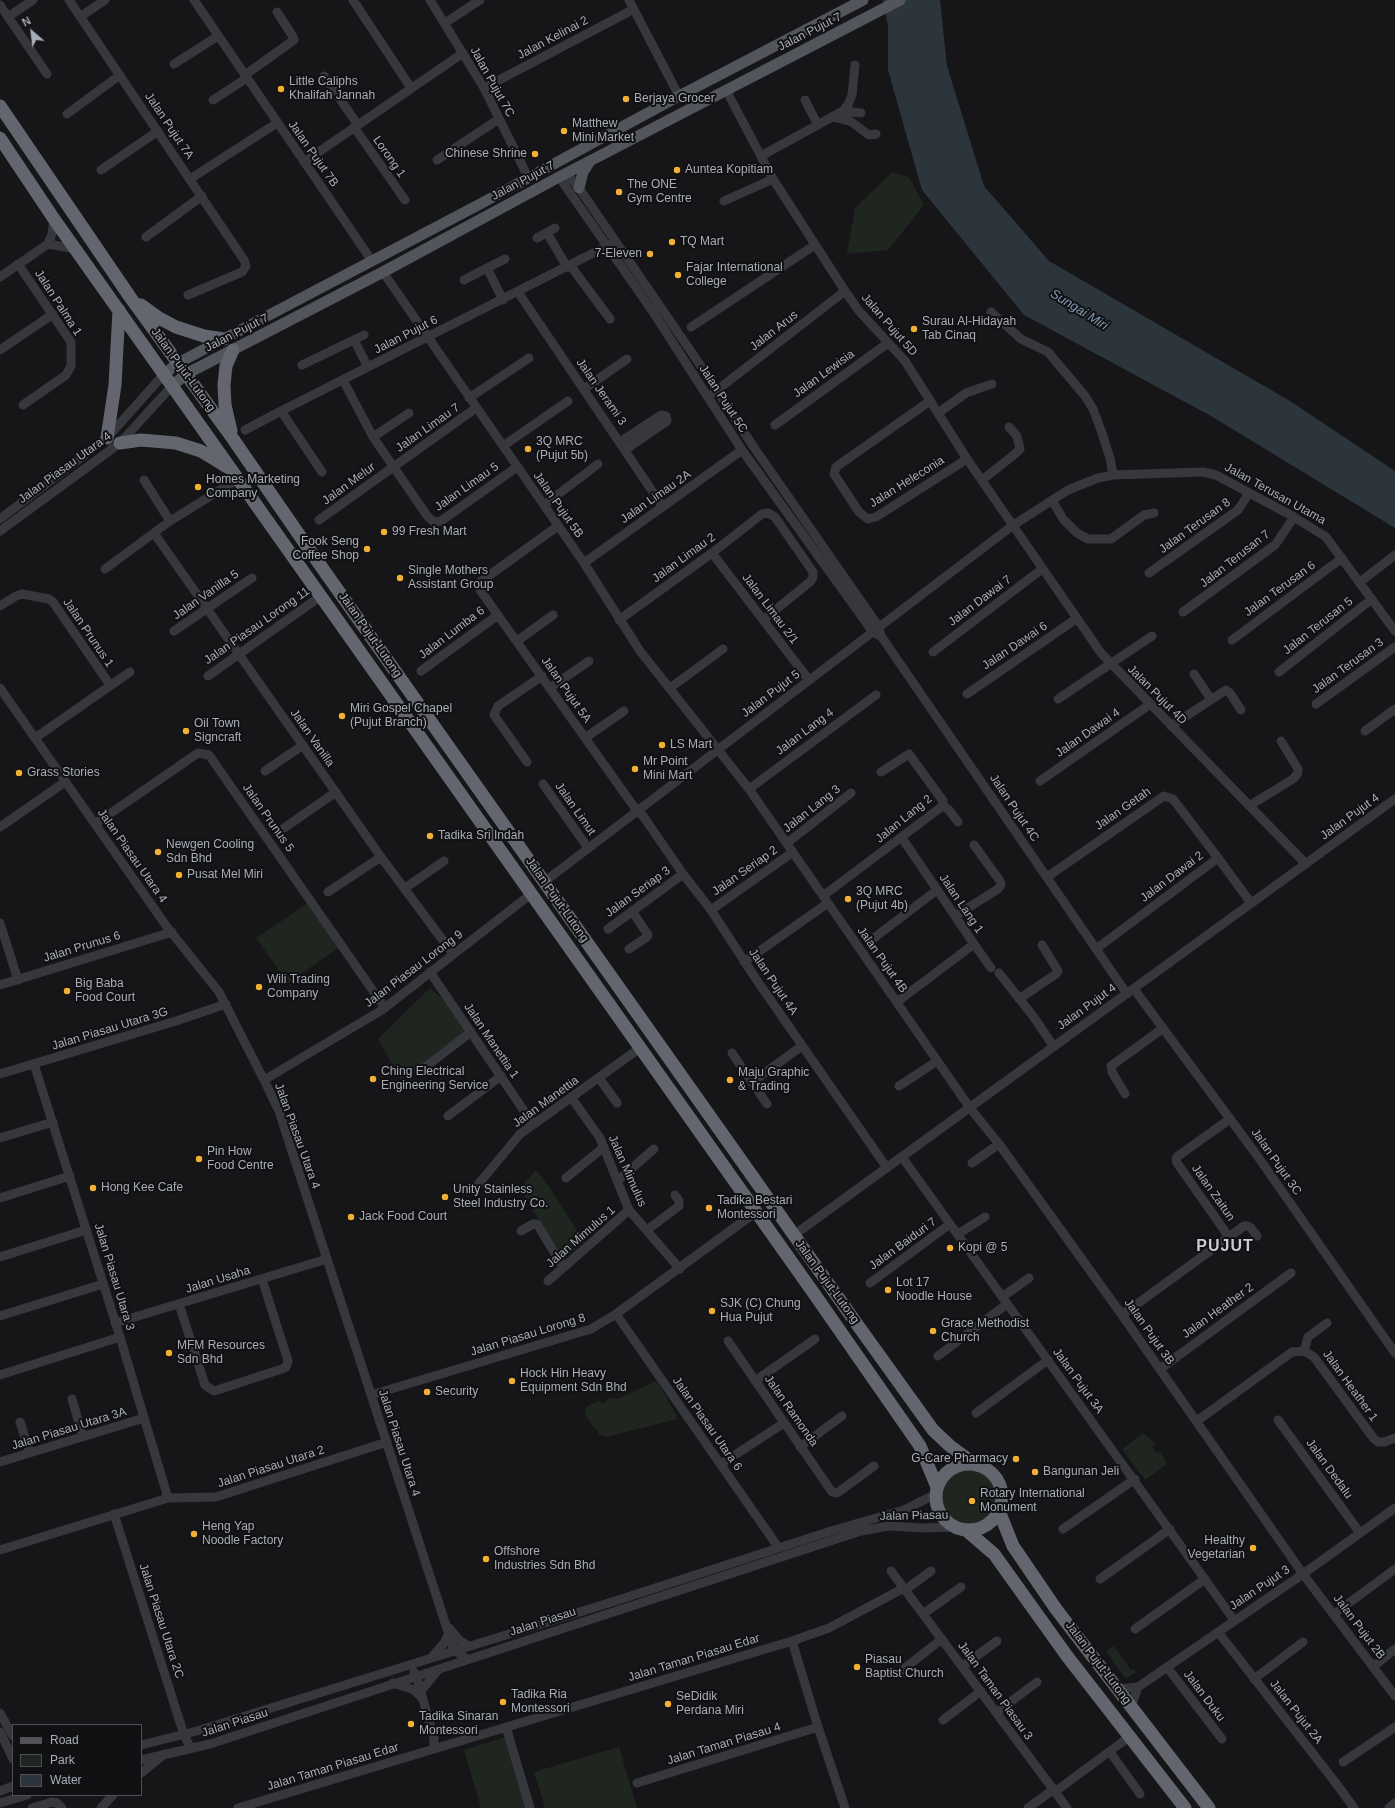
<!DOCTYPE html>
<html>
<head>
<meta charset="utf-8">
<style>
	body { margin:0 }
	#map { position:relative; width:1395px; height:1808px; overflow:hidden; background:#161618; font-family:Arial,sans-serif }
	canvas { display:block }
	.legend { position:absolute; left:12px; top:1724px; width:130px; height:72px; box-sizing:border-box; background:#111113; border:1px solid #4d4f55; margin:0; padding:5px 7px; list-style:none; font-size:12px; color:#a8adb8 }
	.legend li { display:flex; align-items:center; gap:8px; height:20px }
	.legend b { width:20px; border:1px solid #4d4f55 }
	.north { position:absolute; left:12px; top:12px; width:40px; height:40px; -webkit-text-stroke:3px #111113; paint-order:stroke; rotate:332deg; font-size:11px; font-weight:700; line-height:16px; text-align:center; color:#a8adb8 }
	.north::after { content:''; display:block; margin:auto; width:14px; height:18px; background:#a8adb8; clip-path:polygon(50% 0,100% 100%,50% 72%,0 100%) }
</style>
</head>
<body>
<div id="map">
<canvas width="1395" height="1808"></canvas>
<ul class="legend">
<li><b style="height:5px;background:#53555c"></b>Road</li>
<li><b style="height:11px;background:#1e261f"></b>Park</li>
<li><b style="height:11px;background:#2c353c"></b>Water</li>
</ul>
<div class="north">N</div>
</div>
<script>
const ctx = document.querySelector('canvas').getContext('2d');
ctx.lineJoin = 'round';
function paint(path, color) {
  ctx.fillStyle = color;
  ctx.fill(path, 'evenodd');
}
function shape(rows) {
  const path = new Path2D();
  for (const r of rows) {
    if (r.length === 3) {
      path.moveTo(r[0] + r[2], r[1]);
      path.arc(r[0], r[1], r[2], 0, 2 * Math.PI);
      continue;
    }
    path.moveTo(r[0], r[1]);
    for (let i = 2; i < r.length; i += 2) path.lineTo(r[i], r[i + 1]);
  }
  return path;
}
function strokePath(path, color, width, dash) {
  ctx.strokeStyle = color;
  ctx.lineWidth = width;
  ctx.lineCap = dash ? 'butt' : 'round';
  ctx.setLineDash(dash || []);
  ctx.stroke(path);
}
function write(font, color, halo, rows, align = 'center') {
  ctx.font = font + ' Arial,sans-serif';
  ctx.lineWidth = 4;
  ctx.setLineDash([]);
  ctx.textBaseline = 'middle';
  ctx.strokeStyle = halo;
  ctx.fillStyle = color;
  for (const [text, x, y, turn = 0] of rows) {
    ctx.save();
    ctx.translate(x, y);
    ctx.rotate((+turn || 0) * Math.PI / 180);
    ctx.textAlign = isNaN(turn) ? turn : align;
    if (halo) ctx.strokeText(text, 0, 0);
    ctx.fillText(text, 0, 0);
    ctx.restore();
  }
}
const green = shape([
	[892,172,909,177,924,205,888,250,847,254,855,208],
	[308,903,338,948,288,983,256,938],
	[430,988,444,1000,466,1032,402,1082,378,1039],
	[536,1170,552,1191,584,1242,563,1260,520,1188],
	[654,1382,658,1383,677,1416,677,1419,606,1437,599,1435,597,1430,593,1427,585,1414,586,1407,598,1401,603,1404,610,1398,617,1399],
	[1143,1433,1152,1440,1155,1444,1152,1447,1157,1453,1160,1451,1167,1464,1145,1480,1122,1449],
	[969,1497,27],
	[1114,1646,1131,1670,1133,1669,1136,1672,1127,1678,1125,1678,1106,1651],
	[506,1737,527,1808,481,1808,464,1750],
	[619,1747,637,1808,545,1808,534,1772]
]);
const water = shape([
	[883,0,940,0,947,66,984,186,1049,261,1290,401,1395,471,1395,528,1211,416,1024,315,922,190,888,70,888,26]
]);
const minor = shape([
	[69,0,244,260,246,266,242,272,188,295],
	[194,0,372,261],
	[353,0,411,88],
	[430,0,484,88,528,177],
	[629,0,679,96],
	[0,5,47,74],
	[8,17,33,0],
	[80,17,105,0],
	[445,23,480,0],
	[174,64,218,36],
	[245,75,294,40,292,35,277,12],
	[324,76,358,125],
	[484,88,634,9],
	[726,90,773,179,845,291,859,311,905,361,967,459,1101,653,1306,864],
	[213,100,247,78],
	[805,100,818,125],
	[843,111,861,113],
	[67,114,120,75],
	[833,117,850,121,869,135,876,134],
	[354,127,405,200],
	[761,156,843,111,848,105,852,95,855,65],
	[437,160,499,119],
	[304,162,463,53],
	[101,170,158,131],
	[566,173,579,188,703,369,753,446,879,627,881,636,1127,994],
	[559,177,653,312,742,450,873,632,878,635],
	[190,179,277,123],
	[724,201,773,179],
	[547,233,567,267],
	[146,237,202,196],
	[537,238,555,228],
	[48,244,76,249],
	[48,244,52,234,54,219],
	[18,264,71,342,71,366,66,375,23,405],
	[570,265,610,319],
	[383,272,584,563,640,651,749,789,970,1108,999,1144,1122,1315,1303,1574,1395,1696],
	[0,277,48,244],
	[464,280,487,268],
	[518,292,663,507],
	[503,300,487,268,505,259],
	[991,312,1021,339,1048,352,1085,396,1093,409,1101,430,1110,458,1113,475],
	[691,327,815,245],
	[354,340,368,367],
	[0,350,53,314],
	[302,365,364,335],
	[343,380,373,437,428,517,434,522,441,521,517,467],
	[584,389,627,359],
	[712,394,845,291],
	[469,398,529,358],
	[930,401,836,467,834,474,859,512,868,519,876,517,967,459],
	[938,413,966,393,992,384],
	[775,425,888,343],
	[245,430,281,411],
	[373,437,409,413],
	[620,442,661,415,666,416,667,421,625,450],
	[503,446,568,401],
	[322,472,281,411,611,244],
	[144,480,170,521],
	[982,480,1015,454,1020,449,1017,436,1009,427],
	[1052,500,1063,519,1077,533,1088,539,1111,539,1144,515,1154,513],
	[544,505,598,464],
	[0,519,107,438,164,374],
	[319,520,476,408],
	[558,526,480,582,480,590,637,811,643,816,683,874,711,910,756,979,887,1168],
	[0,531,120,443,172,386],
	[154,533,381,857,453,954],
	[712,553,809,680],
	[584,563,742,450],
	[105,569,170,521,238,479],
	[1149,573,1238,510,1249,493],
	[1360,582,1395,555],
	[0,606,16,596,22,594,49,599,53,602,110,685],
	[1183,612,1275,545,1294,517],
	[619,620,712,553,762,514,768,513,775,517,813,572,813,577,811,581,763,620],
	[174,631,252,578],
	[1232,640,1342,558],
	[517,641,553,615],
	[933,652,1042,569],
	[421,671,498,615],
	[1279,672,1372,599],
	[1194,674,1211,699],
	[208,676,321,596],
	[0,688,167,927,219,992,264,1080,279,1111,289,1142,454,1650,467,1659],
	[550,688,589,661],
	[670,688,723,649],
	[967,694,1076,619],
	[1058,699,1152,636],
	[1316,704,1395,647],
	[1171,726,1226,690,1230,693,1241,710],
	[1365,731,1395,709],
	[35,738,130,672],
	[585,738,624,711],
	[527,762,494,715,498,706,542,676],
	[265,771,303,745],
	[1040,781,1149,705],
	[543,784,588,848],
	[749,789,876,695],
	[942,805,949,810,958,822],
	[1249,806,1293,779,1298,773,1298,769,1281,741],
	[95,824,198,753,209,755,385,1008],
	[0,827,65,782],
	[284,828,336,792],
	[787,843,851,793],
	[1047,877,1164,796,1173,799,1218,858],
	[544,882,1012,526,1068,490,1098,478,1113,475,1172,473,1203,472,1216,475,1294,517,1326,537,1395,631],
	[405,888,444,861],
	[328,892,381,857],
	[823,896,940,808,942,805,943,801,909,754,881,772],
	[711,910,793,852],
	[955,916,998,889,1001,885,1000,881,974,845],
	[0,923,18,980],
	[608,929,683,874],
	[870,941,937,890],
	[974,944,991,968],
	[629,949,647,937,648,935,632,911],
	[1096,949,1218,858,1251,903],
	[744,962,828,903],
	[430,972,533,1124],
	[999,973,1033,1016,1054,1047],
	[0,985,172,932],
	[1134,989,1256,1154,1395,1353],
	[1019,999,1056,974,1058,971,1042,945],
	[897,1002,974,944,902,838],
	[732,1053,767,1104],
	[34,1064,120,1337,168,1498],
	[420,1071,471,1032],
	[0,1074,176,1021,226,1004],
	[599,1078,617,1103],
	[264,1080,382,1010,531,894],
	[752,1082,802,1046],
	[899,1086,937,1061],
	[1125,1094,1112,1072,1111,1066,1162,1029],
	[571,1097,600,1138,629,1210,680,1269],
	[448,1116,501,1076],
	[0,1138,53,1122],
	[902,1157,1234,1620],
	[972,1163,999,1144],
	[566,1178,604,1147],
	[617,1181,654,1149],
	[476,1187,520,1134,640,1048],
	[0,1198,70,1176],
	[647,1230,679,1206,679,1201,675,1195],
	[521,1231,533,1224,537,1224,563,1267],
	[958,1234,985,1217],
	[794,1235,1395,799],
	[1229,1237,1177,1163,1176,1159,1178,1156,1230,1119],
	[0,1257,86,1230],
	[548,1281,629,1210],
	[870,1283,950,1224],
	[1002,1297,1029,1278],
	[179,1304,205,1385,214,1391,282,1369,286,1367,288,1361,262,1279],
	[616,1314,778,1547],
	[1122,1315,1244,1226,1248,1226,1251,1228,1257,1236],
	[0,1316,103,1284],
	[115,1323,327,1259],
	[728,1341,832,1492,836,1493,840,1491,874,1466],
	[1304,1351,1308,1337,1327,1323],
	[938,1356,1007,1304],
	[1160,1369,1291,1273],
	[0,1375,120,1337],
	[755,1381,815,1339],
	[371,1395,591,1329,616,1314,756,1212],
	[72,1399,83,1437],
	[976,1413,1048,1360],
	[1278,1420,1360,1533],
	[1197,1421,1292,1352,1304,1351,1314,1357,1374,1439,1378,1442,1384,1442,1395,1438],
	[20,1422,30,1453],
	[800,1447,842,1416],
	[0,1462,144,1418],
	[721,1464,784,1423],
	[114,1514,184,1735,189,1745,193,1748],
	[1063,1529,1135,1479],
	[0,1550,168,1498,216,1497,387,1442],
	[891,1571,1067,1808],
	[1100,1579,1170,1529],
	[905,1590,931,1571],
	[923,1614,961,1587],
	[1334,1614,1395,1569],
	[449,1628,459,1640,469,1646],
	[1135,1629,1205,1579],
	[1218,1632,1335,1782,1354,1808],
	[792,1641,818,1727,845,1808],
	[432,1657,444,1643,449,1634],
	[963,1666,997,1641],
	[1374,1666,1395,1649],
	[1167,1667,1222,1739],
	[901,1671,942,1639],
	[414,1672,416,1675,434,1738,434,1749],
	[1254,1679,1303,1642],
	[393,1683,414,1690,423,1699],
	[1118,1689,1138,1687,1303,1574,1395,1508],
	[421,1691,439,1669],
	[1131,1707,1138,1687],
	[997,1712,1037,1682],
	[0,1713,13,1736],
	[943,1720,981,1691],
	[506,1727,530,1808],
	[0,1732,13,1759],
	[141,1745,197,1731,612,1602,831,1531,904,1510,936,1494],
	[1110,1752,1140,1794],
	[141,1760,210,1744,861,1531,889,1526,923,1528,955,1527],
	[1343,1762,1395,1727],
	[141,1773,161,1757],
	[637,1783,818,1727],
	[0,1791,13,1786],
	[0,1803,27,1795],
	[32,1808,52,1802,57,1803,62,1808],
	[101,1808,113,1795],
	[238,1808,792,1641,829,1628,904,1588],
	[1028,1808,1050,1792,1056,1791,1129,1737],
	[1389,1808,1395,1803]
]);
const major = shape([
	[579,188,583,172,590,161],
	[164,374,178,363,482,203,679,96,863,0],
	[172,386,186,374,383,272,559,177,900,0]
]);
const highway = shape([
	[0,106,130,297,233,439,313,555,859,1327,933,1430,950,1446,976,1465],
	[0,138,54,219,815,1295,920,1446,937,1487],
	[141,305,159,318,176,327,204,336,224,339],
	[231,431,225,405,224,385,226,366,233,350],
	[107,438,115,385,119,310],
	[120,443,141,440,176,443,201,451,227,467],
	[969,1497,33],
	[999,1511,1013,1546,1056,1609,1209,1808],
	[966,1530,994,1554,1067,1656,1185,1808]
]);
const markers = [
	[281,89,4,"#f2b134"],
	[626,99,4,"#f2b134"],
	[564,131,4,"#f2b134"],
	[535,154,4,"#f2b134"],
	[677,170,4,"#f2b134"],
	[619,192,4,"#f2b134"],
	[672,242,4,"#f2b134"],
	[650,254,4,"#f2b134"],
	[678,275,4,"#f2b134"],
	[914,329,4,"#f2b134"],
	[528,449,4,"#f2b134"],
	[198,487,4,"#f2b134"],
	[384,532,4,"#f2b134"],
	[367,549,4,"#f2b134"],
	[400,578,4,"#f2b134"],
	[342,716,4,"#f2b134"],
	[186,731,4,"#f2b134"],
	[662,745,4,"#f2b134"],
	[635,769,4,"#f2b134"],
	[19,773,4,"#f2b134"],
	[430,836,4,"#f2b134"],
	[158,852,4,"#f2b134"],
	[179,875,4,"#f2b134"],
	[848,899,4,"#f2b134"],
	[259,987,4,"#f2b134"],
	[67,991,4,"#f2b134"],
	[373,1079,4,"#f2b134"],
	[730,1080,4,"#f2b134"],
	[199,1159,4,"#f2b134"],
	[93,1188,4,"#f2b134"],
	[445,1197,4,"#f2b134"],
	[709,1208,4,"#f2b134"],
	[351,1217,4,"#f2b134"],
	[950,1248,4,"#f2b134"],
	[888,1290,4,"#f2b134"],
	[712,1311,4,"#f2b134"],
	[933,1331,4,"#f2b134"],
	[169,1353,4,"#f2b134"],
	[512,1381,4,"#f2b134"],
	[427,1392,4,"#f2b134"],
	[1016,1459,4,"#f2b134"],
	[1035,1472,4,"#f2b134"],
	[972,1501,4,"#f2b134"],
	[194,1534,4,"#f2b134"],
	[1253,1548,4,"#f2b134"],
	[486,1559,4,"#f2b134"],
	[857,1667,4,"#f2b134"],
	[503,1702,4,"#f2b134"],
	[668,1704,4,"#f2b134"],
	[411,1724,4,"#f2b134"]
];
const streetNames = [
	["Jalan Pujut 7",810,32,-27],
	["Jalan Kelinai 2",553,38,-28],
	["Jalan Pujut 7C",492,82,61],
	["Jalan Pujut 7A",169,126,56],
	["Jalan Pujut 7B",313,154,55],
	["Lorong 1",389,157,55],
	["Jalan Pujut 7",523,181,-28],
	["Jalan Palma 1",58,303,57],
	["Jalan Pujut 5D",889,325,49],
	["Jalan Arus",774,331,-38],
	["Jalan Pujut 7",237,333,-27],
	["Jalan Pujut 6",406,335,-27],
	["Jalan Pujut-Lutong",183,370,54],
	["Jalan Lewisia",824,374,-36],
	["Jalan Jerami 3",601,392,55],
	["Jalan Pujut 5C",723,399,57],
	["Jalan Limau 7",428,428,-35],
	["Jalan Piasau Utara 4",65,468,-36],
	["Jalan Heleconia",907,482,-32],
	["Jalan Melur",349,484,-36],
	["Jalan Limau 5",467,487,-35],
	["Jalan Terusan Utama",1275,494,29],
	["Jalan Limau 2A",656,497,-35],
	["Jalan Pujut 5B",558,505,55],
	["Jalan Terusan 8",1195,526,-36],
	["Jalan Limau 2",684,558,-36],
	["Jalan Terusan 7",1235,559,-38],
	["Jalan Terusan 6",1280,589,-36],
	["Jalan Vanilla 5",206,595,-35],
	["Jalan Dawai 7",980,601,-37],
	["Jalan Limau 2/1",770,609,53],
	["Jalan Piasau Lorong 11",257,626,-35],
	["Jalan Terusan 5",1318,626,-38],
	["Jalan Prunus 1",88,633,56],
	["Jalan Lumba 6",452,633,-37],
	["Jalan Pujut-Lutong",370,635,55],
	["Jalan Dawai 6",1015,646,-34],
	["Jalan Terusan 3",1348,666,-36],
	["Jalan Pujut 5A",566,690,55],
	["Jalan Pujut 5",771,694,-37],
	["Jalan Pujut 4D",1157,695,45],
	["Jalan Lang 4",805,732,-37],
	["Jalan Dawai 4",1088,733,-35],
	["Jalan Vanilla",312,738,55],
	["Jalan Pujut 4C",1014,808,56],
	["Jalan Limut",575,809,55],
	["Jalan Lang 3",812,809,-38],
	["Jalan Getah",1123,809,-35],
	["Jalan Pujut 4",1350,817,-36],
	["Jalan Prunus 5",268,818,55],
	["Jalan Lang 2",904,819,-39],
	["Jalan Piasau Utara 4",132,856,55],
	["Jalan Seriap 2",745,871,-35],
	["Jalan Dawai 2",1172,877,-37],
	["Jalan Seriap 3",638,892,-36],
	["Jalan Pujut-Lutong",557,900,55],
	["Jalan Lang 1",961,904,56],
	["Jalan Prunus 6",82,947,-17],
	["Jalan Pujut 4B",882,960,55],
	["Jalan Piasau Lorong 9",414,969,-37],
	["Jalan Pujut 4A",773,982,56],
	["Jalan Pujut 4",1087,1007,-36],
	["Jalan Piasau Utara 3G",110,1029,-17],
	["Jalan Manettia 1",491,1041,56],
	["Jalan Manettia",546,1102,-36],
	["Jalan Piasau Utara 4",297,1136,70],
	["Jalan Pujut 3C",1276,1162,55],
	["Jalan Mimulus",627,1171,66],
	["Jalan Zaitun",1213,1193,55],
	["Jalan Mimulus 1",581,1237,-41],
	["Jalan Baiduri 7",903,1244,-36],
	["Jalan Piasau Utara 3",114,1277,73],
	["Jalan Usaha",218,1280,-17],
	["Jalan Pujut-Lutong",827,1282,54],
	["Jalan Heather 2",1218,1311,-36],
	["Jalan Pujut 3B",1149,1332,55],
	["Jalan Piasau Lorong 8",528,1335,-17],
	["Jalan Pujut 3A",1078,1381,54],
	["Jalan Heather 1",1350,1386,54],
	["Jalan Ramonda",791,1411,55],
	["Jalan Piasau Utara 6",707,1424,55],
	["Jalan Piasau Utara 3A",69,1429,-17],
	["Jalan Piasau Utara 4",399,1443,72],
	["Jalan Piasau Utara 2",271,1467,-18],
	["Jalan Dedalu",1329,1469,54],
	["Jalan Piasau",914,1516,-1],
	["Jalan Pujut 3",1260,1588,-34],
	["Jalan Piasau Utara 2C",161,1621,72],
	["Jalan Piasau",543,1622,-18],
	["Jalan Pujut 2B",1359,1627,53],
	["Jalan Taman Piasau Edar",694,1658,-17],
	["Jalan Pujut-Lutong",1098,1663,53],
	["Jalan Taman Piasau 3",995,1691,54],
	["Jalan Duku",1204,1696,53],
	["Jalan Pujut 2A",1296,1712,52],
	["Jalan Piasau",235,1723,-18],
	["Jalan Taman Piasau 4",724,1744,-17],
	["Jalan Taman Piasau Edar",333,1767,-17]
];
const poiNames = [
	["Little Caliphs",289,82],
	["Khalifah Jannah",289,96],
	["Berjaya Grocer",634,99],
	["Matthew",572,124],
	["Mini Market",572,138],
	["Chinese Shrine",527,154,"right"],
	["Auntea Kopitiam",685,170],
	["The ONE",627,185],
	["Gym Centre",627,199],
	["TQ Mart",680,242],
	["7-Eleven",642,254,"right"],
	["Fajar International",686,268],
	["College",686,282],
	["Surau Al-Hidayah",922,322],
	["Tab Cinaq",922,336],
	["3Q MRC",536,442],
	["(Pujut 5b)",536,456],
	["Homes Marketing",206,480],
	["Company",206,494],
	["99 Fresh Mart",392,532],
	["Fook Seng",359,542,"right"],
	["Coffee Shop",359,556,"right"],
	["Single Mothers",408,571],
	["Assistant Group",408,585],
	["Miri Gospel Chapel",350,709],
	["(Pujut Branch)",350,723],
	["Oil Town",194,724],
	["Signcraft",194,738],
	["LS Mart",670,745],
	["Mr Point",643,762],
	["Mini Mart",643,776],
	["Grass Stories",27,773],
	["Tadika Sri Indah",438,836],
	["Newgen Cooling",166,845],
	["Sdn Bhd",166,859],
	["Pusat Mel Miri",187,875],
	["3Q MRC",856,892],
	["(Pujut 4b)",856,906],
	["Wili Trading",267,980],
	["Company",267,994],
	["Big Baba",75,984],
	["Food Court",75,998],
	["Ching Electrical",381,1072],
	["Engineering Service",381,1086],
	["Maju Graphic",738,1073],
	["& Trading",738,1087],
	["Pin How",207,1152],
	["Food Centre",207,1166],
	["Hong Kee Cafe",101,1188],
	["Unity Stainless",453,1190],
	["Steel Industry Co.",453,1204],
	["Tadika Bestari",717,1201],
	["Montessori",717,1215],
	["Jack Food Court",359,1217],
	["Kopi @ 5",958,1248],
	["Lot 17",896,1283],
	["Noodle House",896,1297],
	["SJK (C) Chung",720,1304],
	["Hua Pujut",720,1318],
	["Grace Methodist",941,1324],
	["Church",941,1338],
	["MFM Resources",177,1346],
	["Sdn Bhd",177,1360],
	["Hock Hin Heavy",520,1374],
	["Equipment Sdn Bhd",520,1388],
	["Security",435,1392],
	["G-Care Pharmacy",1008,1459,"right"],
	["Bangunan Jeli",1043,1472],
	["Rotary International",980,1494],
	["Monument",980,1508],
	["Heng Yap",202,1527],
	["Noodle Factory",202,1541],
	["Healthy",1245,1541,"right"],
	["Vegetarian",1245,1555,"right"],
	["Offshore",494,1552],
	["Industries Sdn Bhd",494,1566],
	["Piasau",865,1660],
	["Baptist Church",865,1674],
	["Tadika Ria",511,1695],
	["Montessori",511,1709],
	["SeDidik",676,1697],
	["Perdana Miri",676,1711],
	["Tadika Sinaran",419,1717],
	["Montessori",419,1731]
];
const waterNames = [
	["Sungai Miri",1079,310,32]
];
const districtNames = [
	["PUJUT",1225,1247]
];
paint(green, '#1e261f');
paint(water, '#2c353c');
strokePath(minor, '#37383d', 9);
strokePath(major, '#53555c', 11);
strokePath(highway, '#63666e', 13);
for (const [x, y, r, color] of markers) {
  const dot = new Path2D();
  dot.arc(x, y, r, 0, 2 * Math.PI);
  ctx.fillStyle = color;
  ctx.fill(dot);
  strokePath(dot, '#111113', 1.5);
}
write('12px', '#a8adb8', '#111113', streetNames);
write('12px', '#a8adb8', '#111113', poiNames, 'left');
write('italic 13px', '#7f9bb3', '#111113', waterNames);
ctx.letterSpacing = '1px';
write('bold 16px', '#c9ccd4', '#111113', districtNames);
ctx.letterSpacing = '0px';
</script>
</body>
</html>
